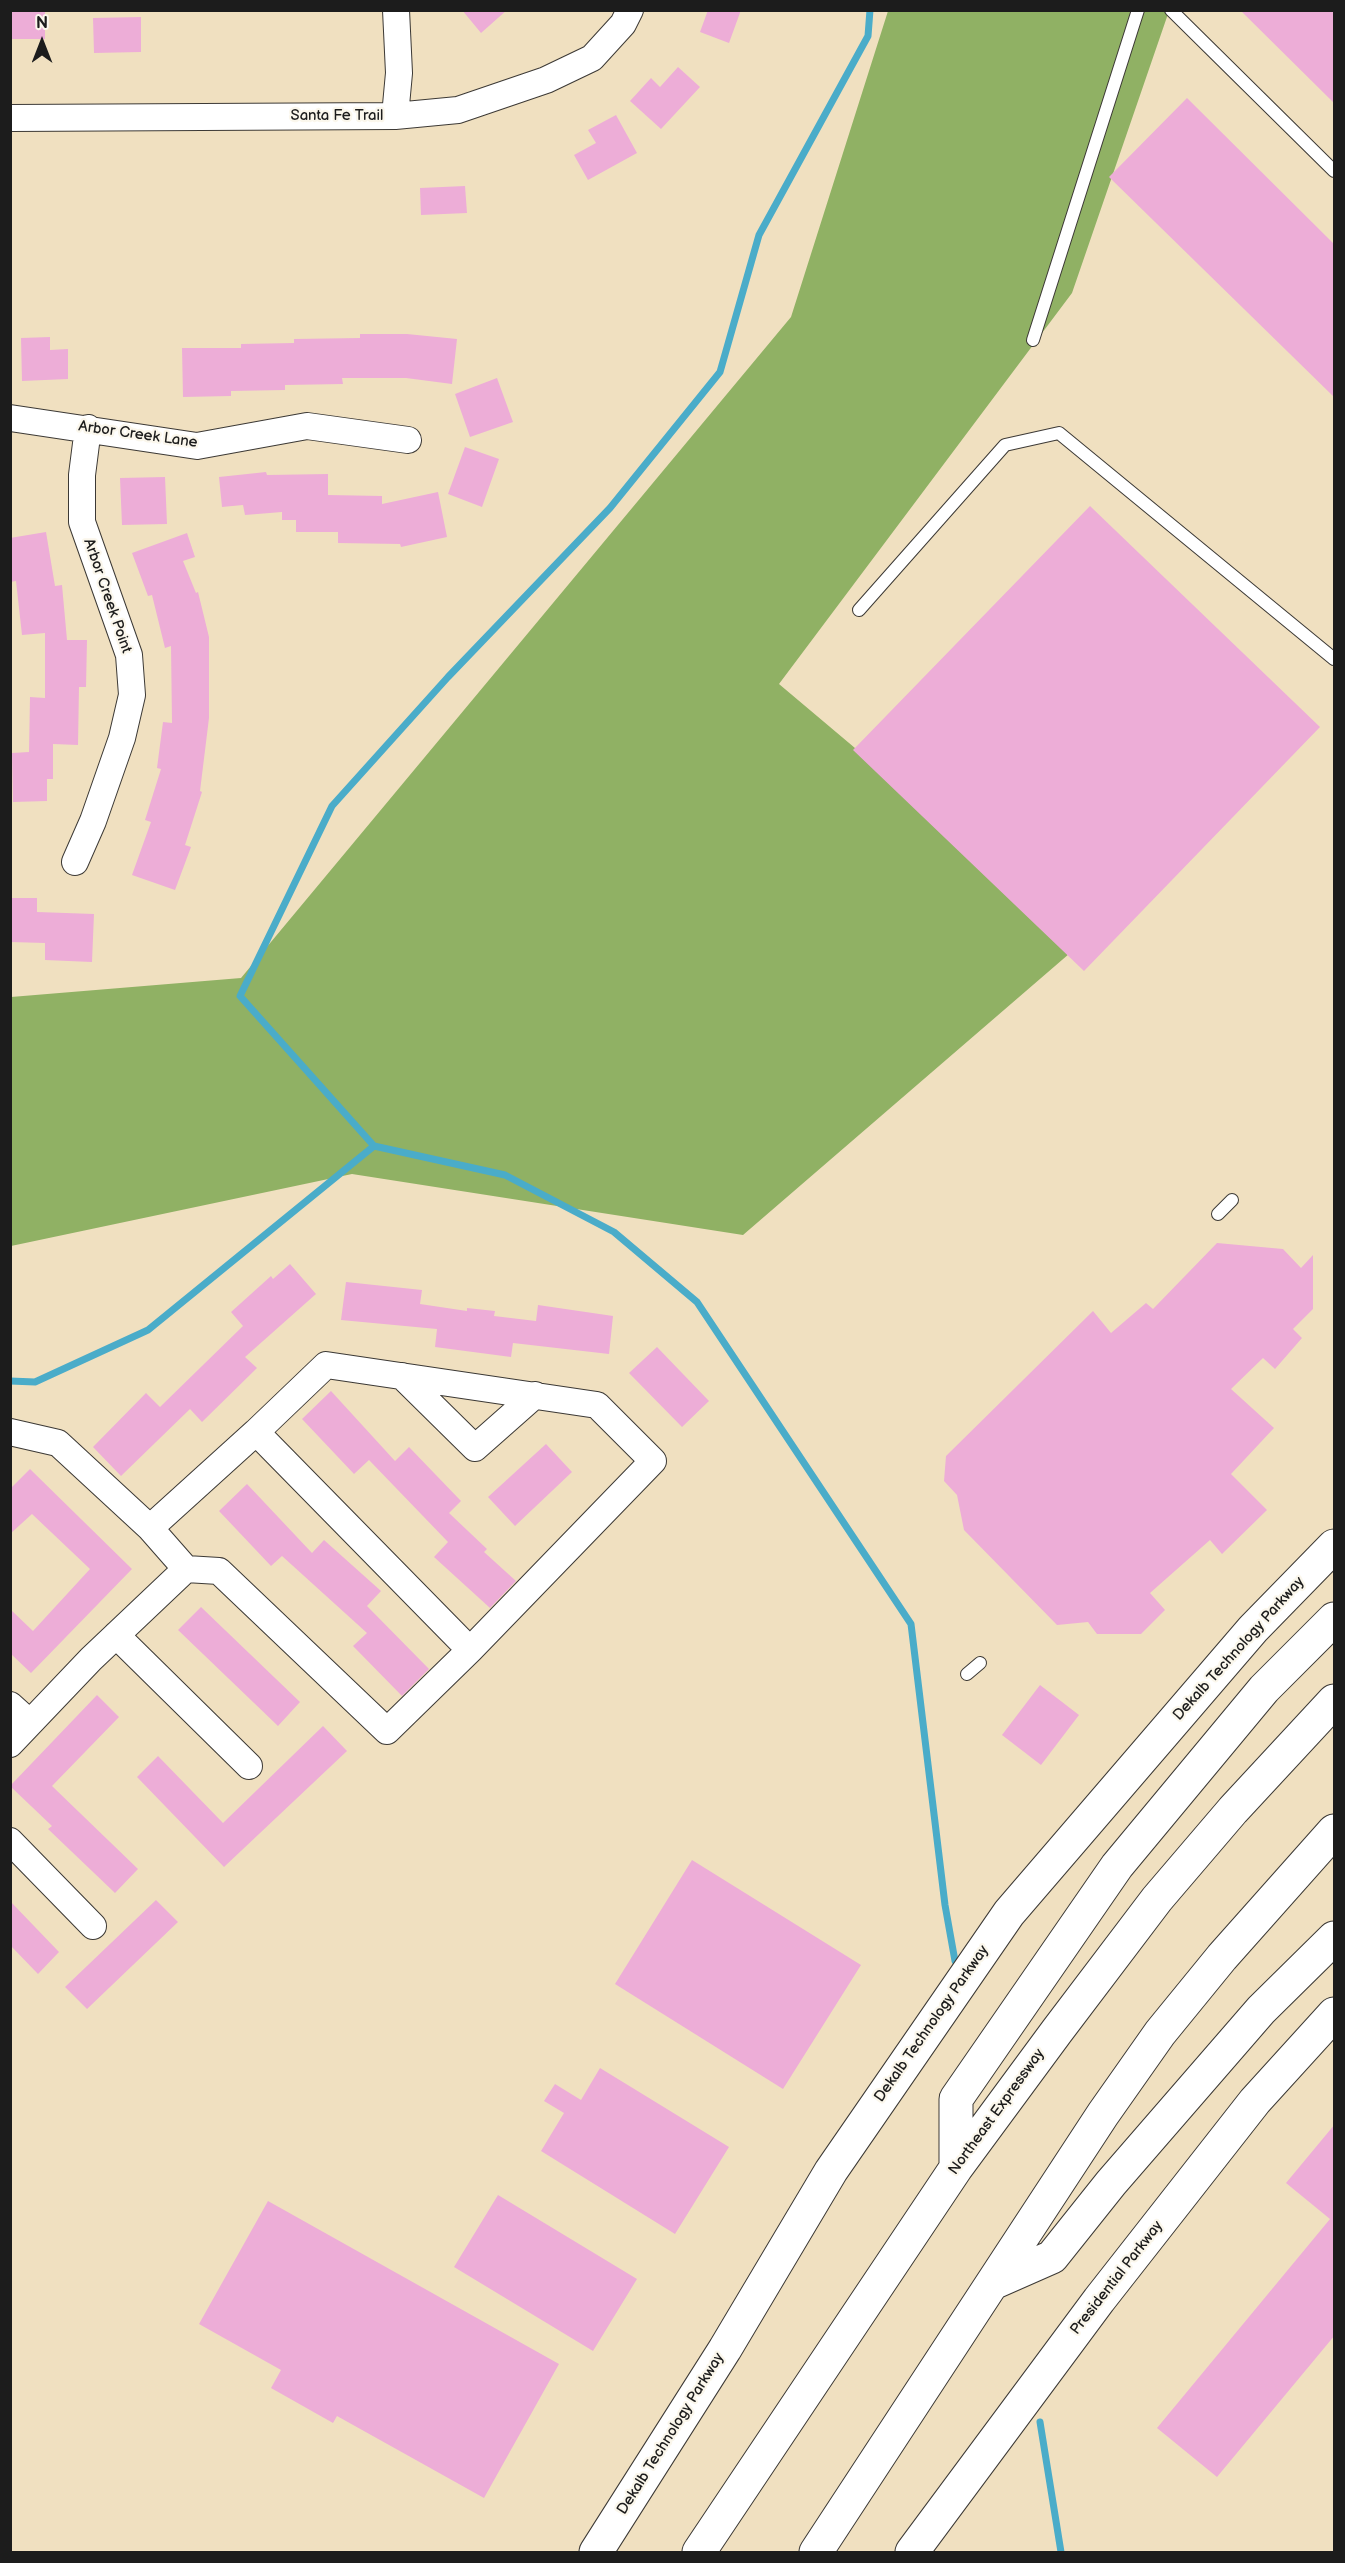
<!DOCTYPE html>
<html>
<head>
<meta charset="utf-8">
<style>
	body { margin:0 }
	#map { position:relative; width:1345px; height:2563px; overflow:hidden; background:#f0e0c0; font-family:"Balsamiq Sans",sans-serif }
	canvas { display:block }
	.frame { position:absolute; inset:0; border:12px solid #1c1c1c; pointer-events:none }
	.north { position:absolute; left:12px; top:12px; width:60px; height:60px; -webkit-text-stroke:4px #fbf7ec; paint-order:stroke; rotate:0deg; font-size:16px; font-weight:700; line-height:24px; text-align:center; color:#1c1c1c }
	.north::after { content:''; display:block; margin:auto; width:21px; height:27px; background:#1c1c1c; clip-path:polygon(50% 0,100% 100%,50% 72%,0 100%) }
</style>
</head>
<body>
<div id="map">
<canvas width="1345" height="2563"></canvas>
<div class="frame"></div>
<div class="north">N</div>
</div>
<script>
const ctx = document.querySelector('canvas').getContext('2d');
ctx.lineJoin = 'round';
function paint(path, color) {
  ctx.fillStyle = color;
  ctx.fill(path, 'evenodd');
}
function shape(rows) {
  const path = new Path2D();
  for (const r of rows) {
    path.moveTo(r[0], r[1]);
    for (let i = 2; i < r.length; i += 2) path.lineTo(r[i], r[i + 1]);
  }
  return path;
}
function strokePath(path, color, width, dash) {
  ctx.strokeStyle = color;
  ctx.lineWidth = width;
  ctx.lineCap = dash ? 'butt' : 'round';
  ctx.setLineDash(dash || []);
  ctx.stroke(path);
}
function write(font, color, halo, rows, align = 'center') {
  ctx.font = font + ' "Balsamiq Sans",sans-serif';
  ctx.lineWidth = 4.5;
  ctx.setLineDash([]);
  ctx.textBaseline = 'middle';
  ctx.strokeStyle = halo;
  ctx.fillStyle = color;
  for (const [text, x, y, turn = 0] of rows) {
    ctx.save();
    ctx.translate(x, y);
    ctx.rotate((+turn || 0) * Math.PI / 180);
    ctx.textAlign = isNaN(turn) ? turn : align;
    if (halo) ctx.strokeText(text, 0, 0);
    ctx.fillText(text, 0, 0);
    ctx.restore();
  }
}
const forest = shape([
	[888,11,1169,11,1072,293,779,684,1084,941,743,1235,352,1174,11,1246,11,997,241,978,791,317]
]);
const stream = shape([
	[870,10,868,36,759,235,720,372,610,508,448,677,332,806,240,996,374,1146,505,1175,614,1232,697,1302,911,1624,945,1905,955,1961],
	[10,1381,35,1382,148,1330,374,1146],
	[1040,2422,1061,2552]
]);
const building = shape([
	[10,10,45,10,45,39,10,39],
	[462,10,507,10,481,33],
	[708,10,741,10,729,43,700,32],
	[1240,10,1335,10,1335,104],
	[141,17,141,52,94,53,93,18],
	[678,67,700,87,661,129,630,101,651,78,660,87],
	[1187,98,1335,245,1335,398,1109,177],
	[616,115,637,153,588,180,574,155,596,143,588,130],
	[465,186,467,213,421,215,420,188],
	[360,334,407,334,457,339,452,384,406,378,342,378,343,384,285,385,285,390,231,391,231,396,183,397,182,348,241,348,241,344,294,343,294,339,360,338],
	[50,337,50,350,68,349,68,379,22,381,21,338],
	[497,378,513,422,470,437,455,394],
	[465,447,499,459,482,507,448,494],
	[266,472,267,475,328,474,328,495,382,496,382,504,438,492,447,537,401,547,400,544,338,543,338,532,296,532,296,520,282,520,282,512,245,515,243,505,222,507,219,477],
	[165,477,167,524,122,525,120,478],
	[1090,506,1320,727,1084,971,853,750],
	[46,532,55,586,62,585,67,640,87,640,86,687,79,687,78,745,53,744,53,779,47,779,47,801,13,802,12,753,29,752,30,697,45,698,45,633,22,635,16,581,10,582,10,538],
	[187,533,195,557,183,561,196,593,198,592,209,637,209,718,200,791,202,792,185,845,191,847,175,890,132,875,151,822,145,820,161,769,157,768,163,722,172,723,171,646,165,648,152,595,148,596,132,553],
	[10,898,37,898,37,912,94,914,92,962,45,960,45,943,10,942],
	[1217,1243,1283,1249,1301,1268,1313,1255,1313,1309,1293,1329,1302,1338,1275,1369,1263,1358,1231,1389,1274,1428,1231,1474,1267,1510,1222,1554,1210,1540,1150,1593,1165,1610,1141,1634,1097,1634,1088,1622,1057,1625,964,1530,957,1495,944,1481,946,1456,1093,1311,1111,1333,1146,1303,1153,1309],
	[290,1264,316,1294,245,1357,257,1368,202,1422,190,1409,121,1476,93,1447,146,1393,160,1407,243,1326,231,1312,271,1276,273,1279],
	[346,1282,422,1290,420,1304,467,1311,467,1308,495,1311,494,1316,536,1321,538,1305,613,1316,609,1354,513,1343,511,1357,435,1347,437,1329,341,1320],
	[657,1347,709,1401,682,1427,629,1373],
	[331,1391,395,1461,409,1447,461,1501,449,1513,487,1549,484,1552,516,1581,490,1608,434,1557,448,1542,369,1460,354,1474,302,1419],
	[546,1444,572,1472,515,1526,488,1497],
	[30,1469,132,1569,31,1673,10,1653,10,1609,33,1631,90,1569,32,1514,10,1534,10,1489],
	[247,1484,312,1553,324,1540,381,1591,367,1606,429,1669,402,1696,353,1646,367,1633,282,1556,271,1566,219,1511],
	[201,1607,300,1702,278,1726,178,1630],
	[1040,1685,1079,1715,1041,1765,1002,1735],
	[97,1695,119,1717,52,1786,138,1869,115,1893,48,1829,52,1826,10,1786],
	[323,1726,347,1751,224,1867,137,1777,158,1756,223,1823],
	[692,1860,861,1965,783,2089,615,1984],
	[156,1900,178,1922,87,2009,65,1987],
	[10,1901,59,1952,38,1974,10,1945],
	[600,2068,729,2147,675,2234,541,2151,564,2113,544,2101,555,2084,581,2100],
	[1335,2124,1335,2335,1217,2477,1157,2428,1330,2219,1286,2183],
	[498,2195,637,2279,593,2351,454,2267],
	[268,2201,559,2364,484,2498,337,2416,333,2423,271,2388,281,2370,199,2324]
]);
const lane = shape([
	[1171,10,1334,171],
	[1033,340,1138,10],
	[859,610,1005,445,1059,433,1334,659],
	[1218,1214,1232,1200],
	[967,1674,980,1663]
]);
const street = shape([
	[395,116,399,73,396,10],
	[10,118,395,116,458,110,546,80,592,58,623,24,630,10],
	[10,418,197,446,307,426,408,440],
	[75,862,93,821,122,738,132,695,129,655,82,522,82,475,88,428],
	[402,1376,475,1448,535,1395],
	[10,1432,58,1443,150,1528,186,1569,219,1571,387,1731,470,1650,653,1461,597,1405,326,1365,256,1432,150,1528],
	[256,1432,470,1650],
	[116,1635,249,1766],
	[10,1705,30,1723],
	[10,1744,91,1659,186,1569],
	[10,1841,93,1926]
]);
const secondary = shape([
	[596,2552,725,2349,831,2171,1009,1913,1253,1629,1334,1546],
	[912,2552,1099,2300,1255,2101,1334,2014]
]);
const highway = shape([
	[956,2168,956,2099,1117,1866,1264,1689,1334,1619],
	[993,2283,1052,2257,1111,2183,1261,2010,1334,1938],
	[699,2552,956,2168,1057,2031,1157,1899,1233,1810,1334,1701],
	[816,2552,1103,2114,1160,2033,1222,1957,1334,1831]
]);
const streetNames = [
	["Santa Fe Trail",337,116],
	["Arbor Creek Lane",138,435,8],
	["Arbor Creek Point",107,596,71],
	["Dekalb Technology Parkway",1239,1649,-48],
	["Dekalb Technology Parkway",932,2024,-55],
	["Northeast Expressway",997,2112,-54],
	["Presidential Parkway",1117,2278,-52],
	["Dekalb Technology Parkway",671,2434,-58]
];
paint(forest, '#90b164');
strokePath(stream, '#4aacc9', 7);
paint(building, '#edadd7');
strokePath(lane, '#3c3935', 14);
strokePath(street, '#3c3935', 28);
strokePath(secondary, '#3c3935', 35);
strokePath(highway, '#3c3935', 35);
strokePath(lane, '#fff', 12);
strokePath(street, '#fff', 26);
strokePath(secondary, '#fff', 33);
strokePath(highway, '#fff', 33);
write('15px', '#1c1c1c', '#fbf7ec', streetNames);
</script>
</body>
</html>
